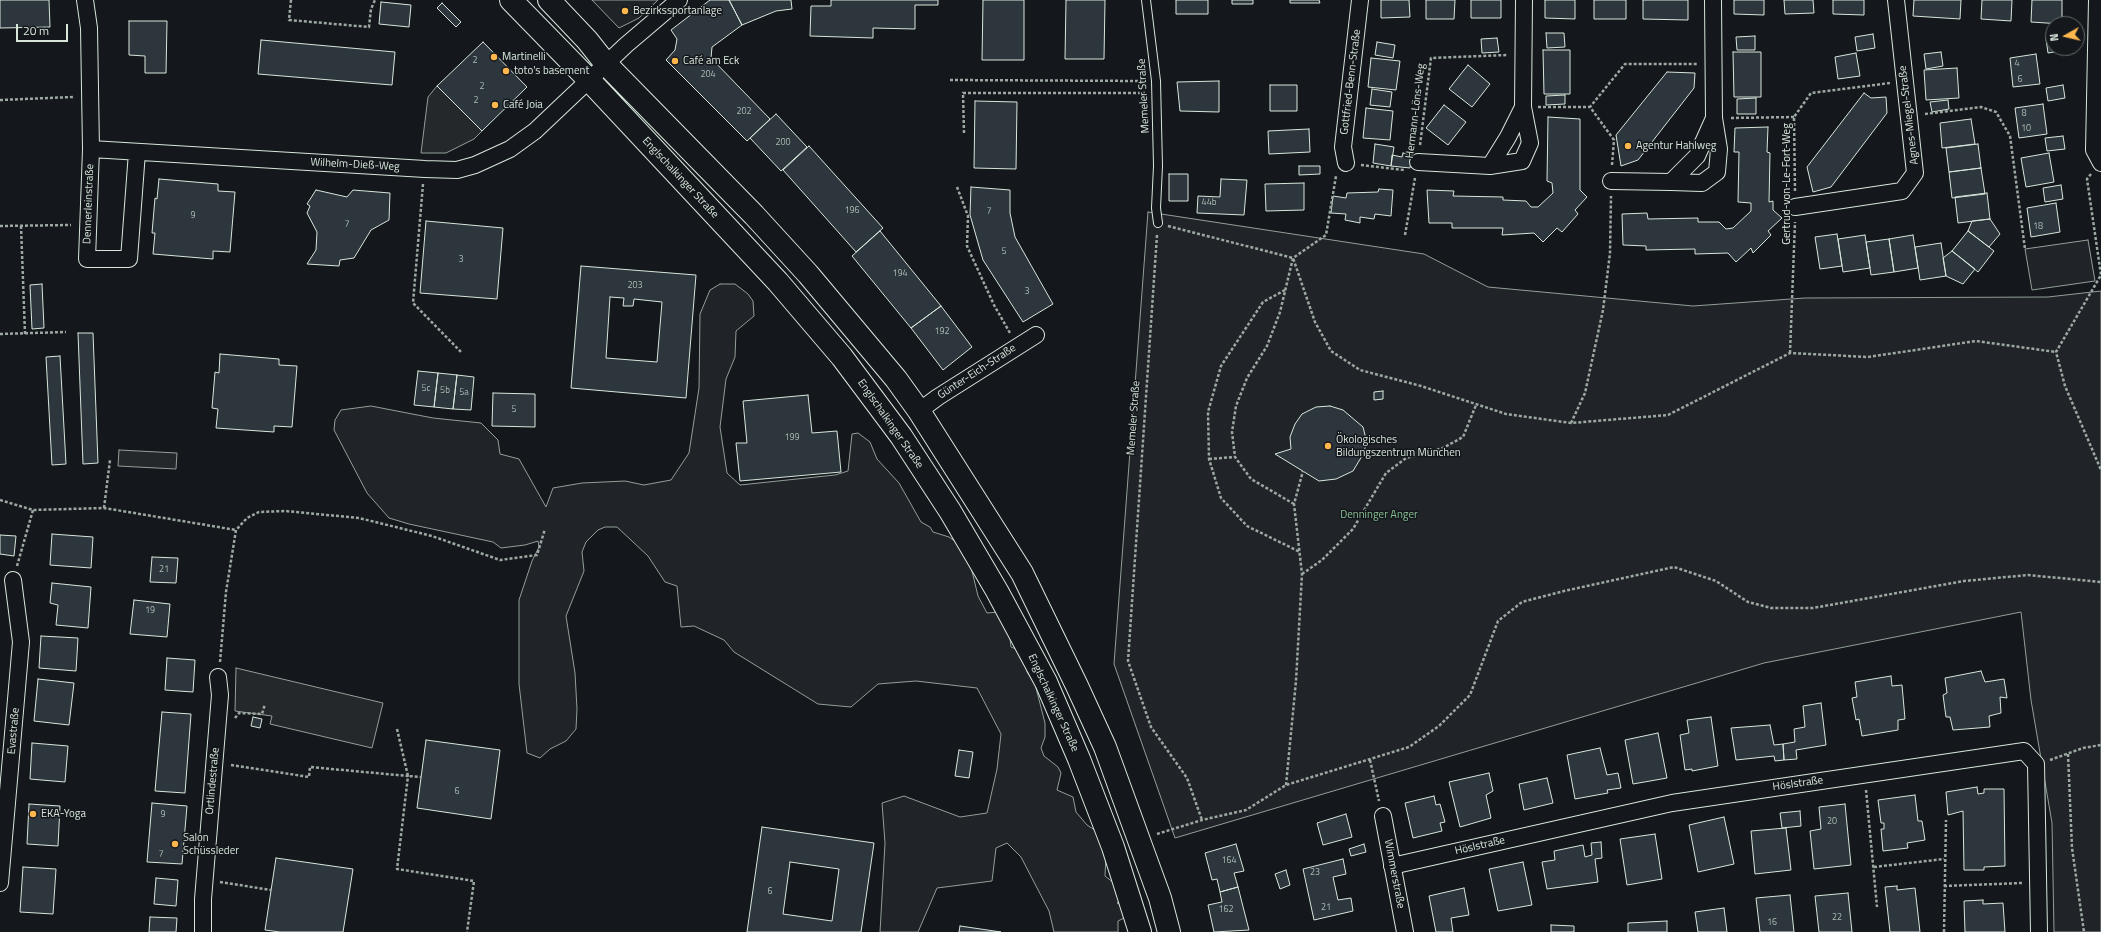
<!DOCTYPE html>
<html>
<head>
<meta charset="utf-8">
<style>
	body { margin:0 }
	#map { position:relative; width:2101px; height:932px; overflow:hidden; background:#14181c; font-family:"Titillium Web",sans-serif }
	canvas { display:block }
	.north { position:absolute; left:2045px; top:16px; width:40px; height:40px; box-sizing:border-box; background:#14181c; border:1px solid #626a69; border-radius:50%; rotate:262deg; font-size:11px; font-weight:700; line-height:16px; text-align:center; color:#d8e6dc }
	.north::after { content:''; display:block; margin:auto; width:14px; height:18px; background:#ffb74d; clip-path:polygon(50% 0,100% 100%,50% 72%,0 100%) }
	.scale { position:absolute; left:16px; top:24px; width:52px; height:18px; box-sizing:border-box; border:2px solid #d8e6dc; border-top:0; padding-left:5px; font-size:12px; line-height:14px; white-space:nowrap; color:#d8e6dc; -webkit-text-stroke:3px #14181c; paint-order:stroke }
</style>
</head>
<body>
<div id="map">
<canvas width="2101" height="932"></canvas>
<div class="north">N</div>
<div class="scale">20 m</div>
</div>
<script>
const ctx = document.querySelector('canvas').getContext('2d');
ctx.lineJoin = 'round';
function paint(path, color) {
  ctx.fillStyle = color;
  ctx.fill(path, 'evenodd');
}
function shape(rows) {
  const path = new Path2D();
  for (const r of rows) {
    path.moveTo(r[0], r[1]);
    for (let i = 2; i < r.length; i += 2) path.lineTo(r[i], r[i + 1]);
  }
  return path;
}
function strokePath(path, color, width, dash) {
  ctx.strokeStyle = color;
  ctx.lineWidth = width;
  ctx.lineCap = dash ? 'butt' : 'round';
  ctx.setLineDash(dash || []);
  ctx.stroke(path);
}
function write(font, color, halo, rows, align = 'center') {
  ctx.font = font + ' "Titillium Web",sans-serif';
  ctx.lineWidth = 3;
  ctx.setLineDash([]);
  ctx.textBaseline = 'middle';
  ctx.strokeStyle = halo;
  ctx.fillStyle = color;
  for (const [text, x, y, turn = 0] of rows) {
    ctx.save();
    ctx.translate(x, y);
    ctx.rotate((+turn || 0) * Math.PI / 180);
    ctx.textAlign = isNaN(turn) ? turn : align;
    if (halo) ctx.strokeText(text, 0, 0);
    ctx.fillText(text, 0, 0);
    ctx.restore();
  }
}
const green = shape([
	[592,0,658,0,639,18,619,28,592,0],
	[1148,212,1424,254,1488,287,1693,306,1805,298,2048,297,2101,291,2101,932,2054,932,2052,823,2031,700,2021,612,1764,663,1175,838,1114,664,1148,212],
	[2088,240,2095,281,2032,290,2025,249,2088,240],
	[720,284,735,284,748,294,753,301,754,316,736,331,735,357,726,379,720,427,727,473,740,485,835,475,848,471,852,434,858,433,870,442,877,459,899,483,921,522,930,527,933,532,949,537,963,547,971,567,978,596,987,613,999,612,1010,638,1011,647,1021,651,1027,664,1027,672,1035,684,1045,723,1045,737,1041,748,1044,756,1058,767,1061,773,1057,790,1073,797,1076,812,1087,825,1101,834,1106,856,1105,876,1114,883,1121,899,1117,903,1123,906,1126,917,1118,921,1118,932,1054,932,1049,911,1021,857,1007,843,996,848,992,881,937,888,918,932,880,932,885,843,882,803,904,796,960,817,987,813,997,769,1001,734,977,688,916,681,878,684,851,707,818,704,734,652,724,640,694,626,681,627,677,586,665,582,648,556,617,527,605,527,598,530,586,542,582,552,584,571,566,616,575,673,577,709,576,729,566,741,550,749,540,758,527,753,519,684,519,600,532,561,539,547,538,541,525,545,501,548,493,542,409,524,389,518,367,493,334,430,335,420,341,410,371,406,433,418,481,423,498,440,500,454,519,459,546,507,553,488,582,483,625,481,644,485,671,480,689,453,699,388,700,314,710,290,720,284]
]);
const parking = shape([
	[437,86,482,131,474,139,446,153,421,153,428,97,437,86],
	[119,450,177,453,176,469,118,466,119,450],
	[236,668,383,703,372,748,270,724,272,716,235,711,236,668]
]);
const building = shape([
	[0,0,49,0,50,27,0,28,0,0],
	[710,0,729,0,742,25,712,47,711,58,770,119,747,141,666,60,675,50,677,39,671,30,710,0],
	[729,0,791,0,792,9,776,11,742,25,729,0],
	[831,0,938,0,938,5,915,5,915,29,873,28,873,38,810,36,811,6,831,6,831,0],
	[983,0,1024,0,1024,60,982,60,983,0],
	[1066,0,1105,0,1104,59,1065,59,1066,0],
	[1176,0,1208,0,1208,14,1176,14,1176,0],
	[1232,0,1253,0,1253,4,1232,4,1232,0],
	[1290,0,1319,0,1320,3,1290,3,1290,0],
	[1381,0,1409,0,1410,17,1381,18,1381,0],
	[1426,0,1455,0,1454,19,1426,19,1426,0],
	[1471,0,1501,0,1501,18,1471,18,1471,0],
	[1545,0,1575,0,1575,19,1545,18,1545,0],
	[1594,0,1626,0,1626,19,1594,19,1594,0],
	[1643,0,1688,0,1688,20,1643,19,1643,0],
	[1734,0,1764,0,1764,15,1734,14,1734,0],
	[1784,0,1813,0,1814,13,1785,14,1784,0],
	[1833,0,1864,0,1864,15,1833,14,1833,0],
	[1914,0,1961,0,1960,19,1913,16,1914,0],
	[1982,0,2012,0,2011,21,1981,19,1982,0],
	[2032,0,2062,0,2062,24,2031,22,2032,0],
	[381,2,411,5,409,27,379,24,381,2],
	[442,3,461,22,456,27,437,8,442,3],
	[129,21,167,21,166,73,145,73,145,56,129,55,129,21],
	[1546,33,1564,33,1565,47,1547,48,1546,33],
	[1873,34,1875,48,1857,51,1855,37,1873,34],
	[1755,36,1755,50,1737,50,1736,37,1755,36],
	[1497,38,1499,52,1482,53,1481,39,1497,38],
	[2053,38,2053,48,2066,48,2066,50,2048,53,2046,39,2053,38],
	[261,40,395,52,392,85,258,74,261,40],
	[483,42,527,87,482,131,437,86,483,42],
	[1377,42,1395,45,1393,58,1375,55,1377,42],
	[1543,50,1570,50,1570,94,1544,94,1543,50],
	[1733,52,1761,52,1761,97,1734,97,1733,52],
	[1941,52,1943,66,1926,69,1924,54,1941,52],
	[1856,53,1860,76,1838,79,1835,57,1856,53],
	[2036,54,2040,84,2013,87,2010,58,2036,54],
	[1371,58,1400,61,1396,90,1368,87,1371,58],
	[1468,65,1490,84,1472,107,1449,89,1468,65],
	[1957,68,1959,98,1926,100,1924,70,1957,68],
	[1667,72,1695,73,1694,88,1638,160,1621,166,1616,135,1667,72],
	[1219,81,1219,112,1180,111,1177,82,1219,81],
	[1270,85,1297,85,1297,111,1270,111,1270,85],
	[2063,85,2065,98,2048,101,2046,88,2063,85],
	[1372,89,1392,92,1390,107,1370,105,1372,89],
	[1864,93,1871,98,1886,97,1887,113,1831,187,1813,192,1807,167,1864,93],
	[1565,95,1565,104,1546,105,1546,96,1565,95],
	[1756,98,1756,114,1737,114,1737,99,1756,98],
	[1948,100,1949,109,1932,112,1930,102,1948,100],
	[975,101,1017,102,1016,169,974,168,975,101],
	[2043,104,2047,134,2019,138,2015,108,2043,104],
	[1444,105,1466,122,1448,145,1426,128,1444,105],
	[1366,108,1393,111,1390,140,1363,138,1366,108],
	[776,114,807,147,781,171,750,138,776,114],
	[1548,117,1580,119,1580,190,1587,197,1575,210,1578,214,1562,232,1557,228,1543,242,1534,233,1502,235,1503,228,1452,228,1452,223,1429,223,1427,190,1454,191,1453,196,1503,197,1503,200,1526,201,1531,207,1538,207,1553,193,1552,183,1547,181,1548,117],
	[1971,119,1975,144,1942,148,1940,123,1971,119],
	[1768,127,1767,152,1770,153,1769,202,1773,201,1773,210,1782,218,1768,231,1771,235,1753,253,1751,248,1736,262,1728,253,1695,254,1695,249,1646,250,1646,246,1623,245,1622,214,1647,213,1648,219,1698,218,1698,222,1719,222,1726,229,1733,228,1751,211,1751,203,1738,202,1739,152,1734,152,1735,128,1768,127],
	[1309,129,1310,152,1269,154,1268,131,1309,129],
	[2063,136,2065,149,2047,151,2045,138,2063,136],
	[1375,144,1394,147,1391,166,1373,163,1375,144],
	[1978,144,1981,168,1949,172,1946,148,1978,144],
	[809,146,883,228,856,252,783,170,809,146],
	[1403,153,1412,155,1410,168,1391,166,1392,155,1402,157,1403,153],
	[2049,153,2054,182,2026,187,2021,158,2049,153],
	[1299,166,1320,166,1320,174,1299,175,1299,166],
	[1981,168,1985,194,1952,198,1949,172,1981,168],
	[1169,174,1188,174,1188,201,1169,201,1169,174],
	[159,179,218,184,218,191,235,192,230,252,213,251,213,259,153,254,155,233,152,233,155,198,157,199,159,179],
	[1221,179,1247,180,1244,215,1197,213,1198,196,1220,197,1221,179],
	[1304,183,1304,210,1266,211,1265,184,1304,183],
	[2061,185,2063,199,2045,202,2043,188,2061,185],
	[971,187,1010,190,1010,213,1015,237,1053,304,1023,322,983,260,970,215,971,187],
	[1379,189,1393,190,1391,216,1375,214,1374,219,1360,217,1360,223,1345,220,1346,214,1331,213,1333,196,1346,198,1347,193,1378,192,1379,189],
	[316,190,347,197,353,190,390,193,389,220,371,230,354,258,340,260,339,266,307,264,316,250,317,232,307,213,310,206,307,204,316,190],
	[1987,193,1990,219,1958,223,1955,197,1987,193],
	[2056,203,2060,232,2031,237,2027,208,2056,203],
	[1990,219,2000,234,1989,247,1968,231,1972,221,1990,219],
	[426,221,503,228,497,299,420,293,426,221],
	[880,231,941,306,911,328,852,256,880,231],
	[1968,231,1994,251,1978,272,1952,251,1968,231],
	[1837,234,1842,266,1820,269,1815,237,1837,234],
	[1865,235,1870,268,1843,272,1838,239,1865,235],
	[1913,235,1918,268,1894,272,1889,239,1913,235],
	[1889,239,1894,272,1871,275,1866,242,1889,239],
	[1941,243,1946,276,1920,280,1915,247,1941,243],
	[1952,251,1975,269,1963,284,1946,276,1943,258,1952,251],
	[581,266,696,275,686,398,571,388,581,266],
	[610,297,624,298,623,306,633,306,634,299,662,302,657,362,606,358,610,297],
	[42,284,44,328,32,329,30,285,42,284],
	[941,306,972,347,943,370,911,328,941,306],
	[78,333,93,333,98,463,83,464,78,333],
	[220,354,279,359,279,365,297,366,292,427,274,426,274,432,216,428,218,409,212,408,215,372,219,373,220,354],
	[60,356,66,464,52,465,46,357,60,356],
	[418,371,438,373,434,407,414,405,418,371],
	[438,373,457,375,453,409,434,407,438,373],
	[457,375,474,377,471,410,453,409,457,375],
	[1383,391,1383,399,1374,400,1374,392,1383,391],
	[493,393,535,394,535,427,492,426,493,393],
	[808,395,812,433,837,431,841,472,740,481,736,443,747,443,743,401,808,395],
	[1330,406,1343,410,1363,427,1367,443,1362,456,1353,471,1336,479,1319,481,1275,454,1291,449,1290,437,1295,424,1302,414,1316,407,1330,406],
	[52,534,93,537,91,568,50,565,52,534],
	[0,535,16,536,14,556,0,554,0,535],
	[152,557,178,558,176,583,150,582,152,557],
	[52,583,91,587,88,628,56,625,58,605,50,603,52,583],
	[134,600,170,604,167,637,130,634,134,600],
	[41,636,78,638,76,671,39,668,41,636],
	[167,658,195,660,193,692,165,690,167,658],
	[1981,671,1985,682,2004,679,2007,698,2000,697,2001,713,1989,716,1990,727,1953,730,1950,717,1946,717,1943,695,1947,693,1945,678,1981,671],
	[1891,676,1892,686,1902,685,1905,719,1898,720,1898,730,1862,736,1859,719,1856,720,1852,698,1857,697,1855,682,1891,676],
	[38,679,74,683,69,725,34,721,38,679],
	[1821,703,1826,745,1796,750,1797,759,1784,760,1783,744,1795,742,1794,729,1805,727,1803,706,1821,703],
	[162,712,191,714,185,793,155,791,162,712],
	[253,717,262,719,260,728,251,726,253,717],
	[1711,717,1718,766,1692,771,1692,769,1685,770,1680,735,1689,733,1687,720,1711,717],
	[1770,725,1774,745,1783,744,1784,760,1775,761,1774,756,1736,760,1731,728,1770,725],
	[1658,733,1667,778,1633,784,1625,740,1658,733],
	[426,740,500,750,491,819,417,808,426,740],
	[32,743,68,746,65,782,30,779,32,743],
	[1600,748,1607,775,1618,773,1621,788,1607,790,1608,793,1575,799,1567,755,1600,748],
	[959,750,973,752,969,778,955,776,959,750],
	[1489,773,1493,791,1486,795,1491,818,1460,827,1449,782,1489,773],
	[1547,778,1553,803,1524,810,1519,784,1547,778],
	[1977,787,1978,794,1984,793,1984,789,2004,789,2005,866,1984,867,1984,870,1964,870,1963,811,1948,815,1946,792,1977,787],
	[1915,795,1918,821,1922,821,1925,840,1907,843,1908,848,1883,851,1881,829,1884,829,1884,823,1881,823,1878,800,1915,795],
	[1434,796,1436,805,1440,804,1445,822,1440,823,1442,831,1413,838,1405,803,1434,796],
	[152,803,187,806,182,864,147,862,152,803],
	[29,804,60,806,58,846,27,844,29,804],
	[1845,804,1851,865,1814,869,1810,831,1821,829,1819,807,1845,804],
	[1800,811,1801,826,1782,828,1780,813,1800,811],
	[1346,814,1352,837,1323,845,1317,823,1346,814],
	[1724,817,1734,864,1698,872,1689,825,1724,817],
	[762,827,874,843,861,932,747,932,762,827],
	[790,862,839,869,832,921,783,914,790,862],
	[1786,828,1791,870,1755,874,1751,831,1786,828],
	[1655,834,1662,879,1627,885,1620,839,1655,834],
	[1601,842,1602,858,1595,859,1598,882,1547,889,1542,862,1555,860,1554,851,1583,845,1585,857,1592,855,1591,843,1601,842],
	[1236,844,1244,871,1234,873,1238,887,1220,892,1217,879,1212,880,1205,853,1236,844],
	[1364,844,1366,852,1351,856,1349,849,1364,844],
	[276,858,353,869,343,932,280,932,265,930,276,858],
	[1343,859,1346,874,1333,877,1338,900,1351,898,1353,911,1314,920,1303,869,1343,859],
	[1523,862,1532,905,1498,911,1489,869,1523,862],
	[23,867,56,869,53,914,20,912,23,867],
	[1286,870,1290,885,1280,889,1275,874,1286,870],
	[156,878,178,880,176,906,154,904,156,878],
	[1897,886,1897,890,1915,888,1920,932,1890,932,1885,887,1897,886],
	[1238,887,1249,930,1214,932,1208,905,1222,902,1220,892,1238,887],
	[1464,888,1469,915,1451,918,1453,932,1436,932,1429,896,1464,888],
	[1848,893,1852,932,1819,932,1815,896,1848,893],
	[1790,895,1794,932,1760,932,1756,898,1790,895],
	[1983,900,1983,904,2003,903,2005,932,1965,932,1964,901,1983,900],
	[1724,908,1727,932,1698,932,1695,912,1724,908],
	[150,917,177,918,176,932,149,932,150,917],
	[1667,921,1667,932,1628,932,1628,923,1667,921],
	[1551,925,1574,926,1574,932,1551,932,1551,925],
	[960,926,1001,932,959,932,960,926]
]);
const path = shape([
	[291,0,289,20,369,27,371,9,375,0],
	[950,80,1144,81],
	[0,100,73,97],
	[1538,107,1590,107],
	[1925,114,1981,107,1996,112,2010,136,2025,249],
	[1731,118,1794,117],
	[964,133,963,93,1145,93],
	[1420,145,1431,58,1507,55],
	[1361,165,1404,170],
	[1612,165,1614,140,1590,107,1625,64,1698,64],
	[2091,174,2087,179,2101,275,2056,352,2065,386,2101,470],
	[423,184,413,303,461,352],
	[957,187,968,216,967,246,994,305,1010,333],
	[1795,191,1794,117,1811,93,1890,83],
	[0,226,71,225],
	[21,226,25,334],
	[1168,226,1293,258,1315,322,1331,351,1360,370,1421,386,1506,414,1571,423,1668,415,1790,353,1868,357,1976,341,2056,352],
	[1157,235,1128,661,1151,727,1187,778,1202,820],
	[1405,235,1415,178],
	[1285,290,1263,302,1221,366,1208,412,1209,459,1221,498,1247,526,1300,552],
	[0,334,66,332],
	[1790,353,1795,222],
	[1571,423,1585,393,1603,310,1610,253,1611,196],
	[1209,459,1235,457],
	[0,500,33,510,104,508,236,530],
	[1294,504,1251,479,1235,457,1232,432,1236,406,1247,378,1267,346,1280,312,1293,258,1326,235,1336,176],
	[104,508,110,460],
	[17,566,33,510],
	[1302,574,1322,560,1353,529,1386,473,1406,458,1443,448,1463,437,1476,405],
	[220,662,226,592,236,530,247,518,259,512,285,511,359,518,432,536,500,560,537,555,545,529],
	[235,718,239,713,262,714,265,704],
	[397,729,408,776,421,777],
	[2068,754,2072,848,2084,932],
	[1370,760,1379,801],
	[2050,760,2083,748,2101,745],
	[231,765,309,777,310,767,408,776,397,869,474,881,467,932],
	[1286,785,1296,681,1302,574,1294,504,1303,471],
	[1866,790,1877,907],
	[1157,834,1202,820,1246,810,1286,785,1409,747,1439,726,1470,695,1498,621,1522,602,1564,591,1674,567,1716,581,1748,602,1771,608,1813,608,1964,581,2028,575,2101,582],
	[1874,867,1944,859],
	[220,882,271,890],
	[1944,886,2022,883],
	[1944,932,1946,820]
]);
const lane = shape([
	[1146,0,1156,81,1158,166,1156,208,1158,223]
]);
const street = shape([
	[85,0,89,28,91,149,87,259,129,259,137,152],
	[2097,0,2094,150,2101,163],
	[91,149,425,169,457,170,475,165,510,149,535,131,626,45,679,0],
	[1418,162,1490,166,1508,137,1523,107,1524,0],
	[1346,163,1343,147,1360,0],
	[1490,166,1522,161,1530,143,1523,107],
	[1611,181,1671,182,1697,156,1714,118,1713,0],
	[1671,182,1702,183,1717,172,1719,149,1714,118],
	[1795,207,1902,191,1915,173,1896,0],
	[919,411,938,397,1036,335],
	[1383,816,1405,932],
	[1392,866,1672,803,2024,751,2036,764,2039,932],
	[0,883,21,642,13,580],
	[203,932,203,899,220,695,218,677]
]);
const secondary = shape([
	[511,0,589,80,778,282,842,357,901,436,950,511,997,591,1046,682,1079,759,1113,847,1140,932],
	[549,0,587,40,606,64,754,215,808,274,896,379,919,411,1022,573,1077,686,1105,747,1160,898,1169,932]
]);
const markers = [
	[625,11,4,"#ffb74d"],
	[494,57,4,"#ffb74d"],
	[675,61,4,"#ffb74d"],
	[506,71,4,"#ffb74d"],
	[495,105,4,"#ffb74d"],
	[1628,146,4,"#ffb74d"],
	[1328,446,4,"#ffb74d"],
	[33,814,4,"#ffb74d"],
	[175,844,4,"#ffb74d"]
];
const numberNames = [
	["2",475,61],
	["4",2017,64],
	["204",708,75],
	["6",2020,80],
	["2",482,87],
	["2",476,101],
	["202",744,112],
	["8",2024,114],
	["10",2026,129],
	["200",783,143],
	["44b",1209,203],
	["196",852,211],
	["7",989,212],
	["9",193,216],
	["7",347,225],
	["18",2038,227],
	["5",1004,252],
	["3",461,260],
	["194",900,274],
	["203",635,286],
	["3",1027,292],
	["192",942,332],
	["5c",426,389],
	["5b",445,391],
	["5a",464,393],
	["5",514,410],
	["199",792,438],
	["21",164,570],
	["19",150,611],
	["6",457,792],
	["9",163,815],
	["20",1832,822],
	["7",161,855],
	["164",1229,861],
	["23",1315,873],
	["6",770,892],
	["21",1326,908],
	["162",1226,910],
	["22",1837,918],
	["16",1772,923]
];
const poiNames = [
	["Bezirkssportanlage",633,11],
	["Martinelli",502,57],
	["Café am Eck",683,61],
	["toto's basement",514,71],
	["Café Joia",503,105],
	["Agentur Hahlweg",1636,146],
	["Ökologisches",1336,440],
	["Bildungszentrum München",1336,453],
	["EKA-Yoga",41,814],
	["Salon",183,838],
	["Schüssleder",183,851]
];
const streetNames = [
	["Gottfried-Benn-Straße",1351,82,-83],
	["Memeler Straße",1144,96,-93],
	["Hermann-Löns-Weg",1416,111,-83],
	["Agnes-Miegel-Straße",1909,115,-97],
	["Wilhelm-Dieß-Weg",355,165,3],
	["Englschalkinger Straße",680,178,47],
	["Gertrud-von-Le-Fort-Weg",1787,184,-90],
	["Dennerleinstraße",89,204,-88],
	["Günter-Eich-Straße",977,372,-33],
	["Memeler Straße",1134,418,-86],
	["Englschalkinger Straße",890,424,55],
	["Englschalkinger Straße",1053,703,65],
	["Evastraße",14,731,-85],
	["Ortlindestraße",213,781,-85],
	["Höslstraße",1798,784,-8],
	["Höslstraße",1480,846,-13],
	["Wimmerstraße",1394,874,79]
];
const parkNames = [
	["Denninger Anger",1379,515]
];
paint(green, '#202428');
strokePath(green, '#939e99', 1);
paint(parking, '#24282b');
strokePath(parking, '#939e99', 1);
paint(building, '#2c363c');
strokePath(building, '#d8e6dc', 1);
strokePath(lane, '#d8e6dc', 10);
strokePath(street, '#d8e6dc', 18);
strokePath(secondary, '#d8e6dc', 24);
strokePath(path, '#9da8a2', 2.5, [3, 2]);
strokePath(lane, '#14181c', 8);
strokePath(street, '#14181c', 16);
strokePath(secondary, '#14181c', 22);
for (const [x, y, r, color] of markers) {
  const dot = new Path2D();
  dot.arc(x, y, r, 0, 2 * Math.PI);
  ctx.fillStyle = color;
  ctx.fill(dot);
  strokePath(dot, '#14181c', 1.5);
}
write('9px', '#adbab4', null, numberNames);
write('11px', '#d8e6dc', '#14181c', poiNames, 'left');
write('11px', '#d8e6dc', '#14181c', streetNames);
write('11px', '#8ac095', '#14181c', parkNames);
</script>
</body>
</html>
